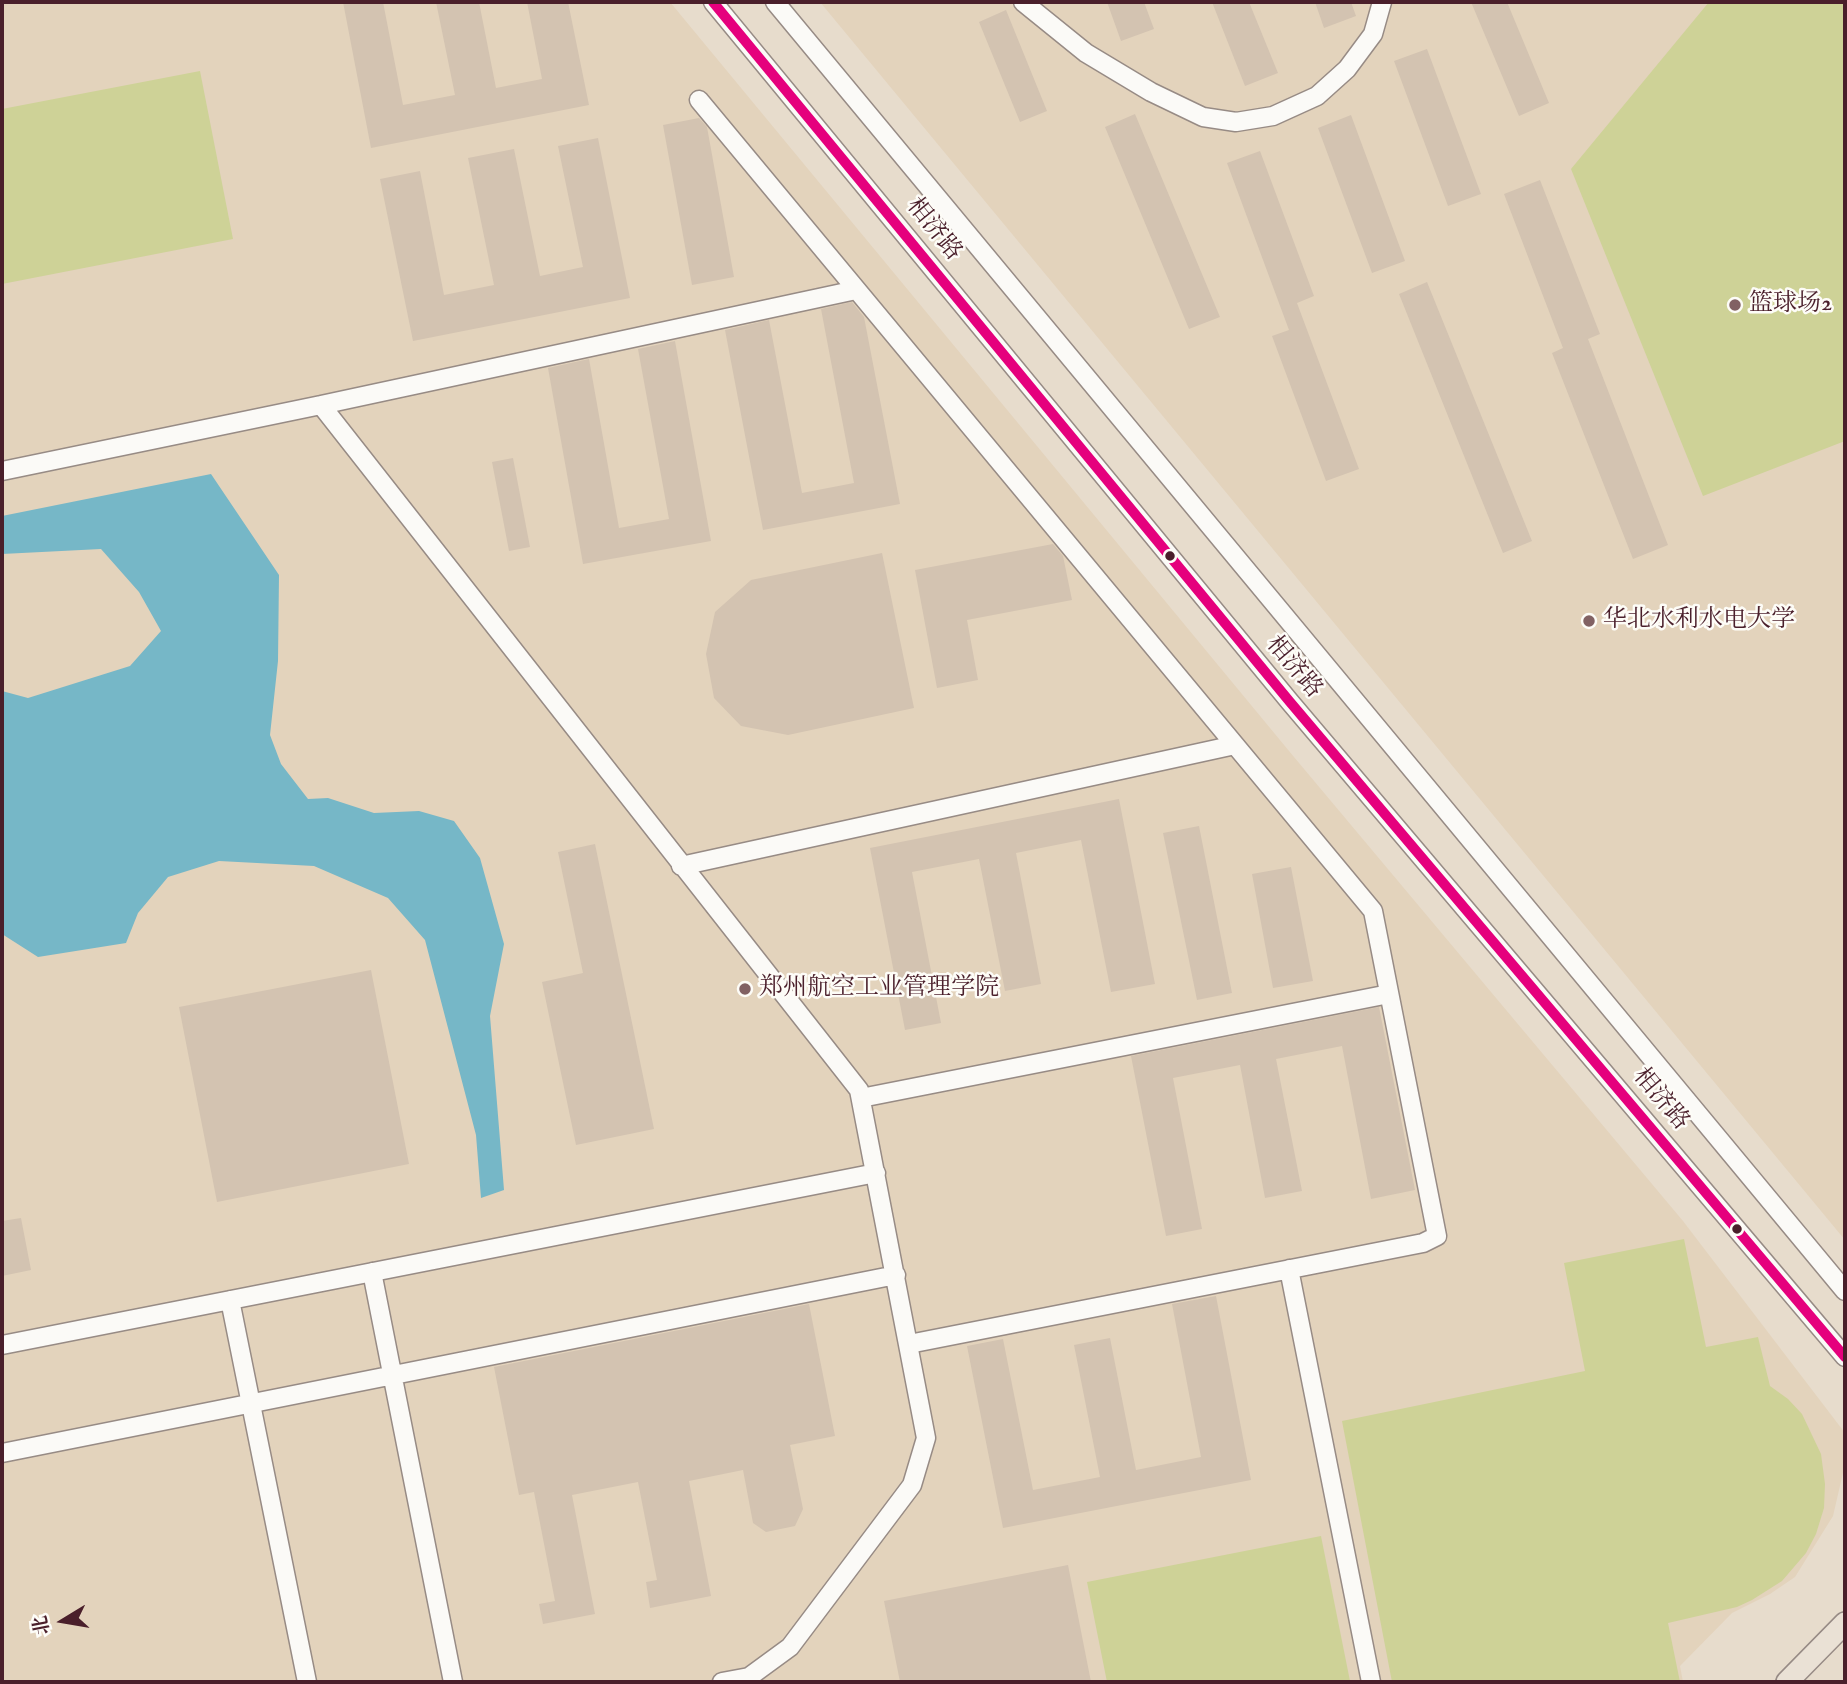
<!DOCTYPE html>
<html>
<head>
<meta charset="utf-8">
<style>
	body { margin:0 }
	#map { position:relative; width:1847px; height:1684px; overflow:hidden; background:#e7dccc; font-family:"IM FELL English","Noto Serif SC",serif }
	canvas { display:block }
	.frame { position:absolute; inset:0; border:4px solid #4a1f2b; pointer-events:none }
	.north { position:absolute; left:28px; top:1586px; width:70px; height:70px; -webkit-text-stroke:5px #fdfcf7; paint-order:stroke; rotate:259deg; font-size:19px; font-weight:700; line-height:28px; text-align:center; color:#4a1f2b }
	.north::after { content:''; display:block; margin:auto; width:24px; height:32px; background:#4a1f2b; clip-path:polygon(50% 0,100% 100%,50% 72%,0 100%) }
</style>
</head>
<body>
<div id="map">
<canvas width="1847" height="1684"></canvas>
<div class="frame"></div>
<div class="north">北</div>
</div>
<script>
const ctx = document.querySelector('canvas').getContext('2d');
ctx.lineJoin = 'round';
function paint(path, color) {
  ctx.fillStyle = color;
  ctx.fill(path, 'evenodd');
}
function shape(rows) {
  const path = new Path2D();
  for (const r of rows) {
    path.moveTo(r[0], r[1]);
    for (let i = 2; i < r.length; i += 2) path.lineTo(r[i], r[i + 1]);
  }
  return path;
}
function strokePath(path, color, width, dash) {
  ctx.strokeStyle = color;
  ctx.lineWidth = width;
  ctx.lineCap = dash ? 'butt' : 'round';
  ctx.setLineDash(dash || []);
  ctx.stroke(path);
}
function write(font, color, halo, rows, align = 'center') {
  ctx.font = font + ' "IM FELL English","Noto Serif SC",serif';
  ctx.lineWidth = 5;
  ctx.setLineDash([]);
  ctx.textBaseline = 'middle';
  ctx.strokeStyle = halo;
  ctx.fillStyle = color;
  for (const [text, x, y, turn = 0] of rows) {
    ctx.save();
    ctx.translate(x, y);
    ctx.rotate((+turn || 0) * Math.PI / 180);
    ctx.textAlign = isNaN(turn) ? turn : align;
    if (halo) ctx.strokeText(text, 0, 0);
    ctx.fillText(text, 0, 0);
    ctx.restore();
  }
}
const built = shape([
	[2,2,670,2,1294,757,1683,1221,1845,1433,1845,1464,1833,1516,1795,1577,1770,1594,1732,1613,1680,1666,1683,1682,2,1682],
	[820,2,1845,2,1845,1240]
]);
const green = shape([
	[1709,2,1845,2,1845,441,1703,496,1571,169],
	[200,71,233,239,2,284,2,109],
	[1684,1239,1706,1347,1758,1337,1770,1386,1788,1399,1802,1414,1821,1454,1825,1484,1824,1508,1816,1534,1806,1553,1782,1581,1752,1600,1737,1607,1668,1623,1680,1682,1392,1682,1342,1421,1585,1371,1564,1263],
	[1321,1536,1350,1681,1107,1682,1087,1582]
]);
const water = shape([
	[211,474,279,575,278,661,270,735,281,764,308,799,328,798,374,813,419,811,454,821,480,858,504,944,490,1016,504,1190,481,1198,476,1135,425,940,388,898,314,866,219,861,168,877,138,913,126,943,38,957,2,934,2,691,28,698,130,666,161,631,139,592,101,549,2,554,2,516]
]);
const building = shape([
	[343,2,383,2,403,105,455,95,436,2,479,2,496,88,542,79,527,2,568,2,589,105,371,148],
	[1107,2,1144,2,1154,29,1121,41],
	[1212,2,1249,2,1278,73,1245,86],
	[1315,2,1351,2,1356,16,1324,28],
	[1471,2,1507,2,1549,103,1519,116],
	[1006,10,1047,111,1020,122,979,22],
	[1427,49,1481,194,1448,206,1394,61],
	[1135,114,1220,317,1189,329,1105,127],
	[1351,115,1405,261,1372,273,1318,128],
	[699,118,707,127,734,277,692,285,663,125],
	[598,138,630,298,413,341,380,179,420,171,444,295,494,285,468,158,514,149,540,276,583,267,558,146],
	[1260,151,1314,296,1297,303,1359,469,1326,481,1272,336,1289,330,1227,163],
	[1540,180,1600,334,1588,339,1668,545,1633,559,1552,353,1563,348,1504,194],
	[1427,282,1532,541,1503,553,1399,294],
	[852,302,864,317,900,504,763,530,725,330,769,320,802,493,854,483,821,309],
	[675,341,711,541,583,564,548,368,589,359,619,528,669,519,638,349],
	[513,458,530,547,509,551,492,462],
	[1053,544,1063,556,1072,600,967,620,978,680,937,688,915,570],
	[882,553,914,708,788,735,741,726,714,698,706,654,715,612,751,580],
	[1119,799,1155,984,1111,992,1081,840,1016,853,1041,984,1005,991,979,859,912,872,941,1023,905,1030,870,848],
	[1199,826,1232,993,1197,1000,1163,833],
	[595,844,654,1129,576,1145,542,982,583,973,558,852],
	[1291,867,1313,981,1273,988,1252,874],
	[371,970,409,1164,217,1202,179,1007],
	[1379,1007,1415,1190,1371,1199,1342,1046,1276,1059,1302,1191,1265,1198,1240,1065,1173,1078,1202,1229,1166,1236,1131,1056],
	[21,1218,31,1270,2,1276,2,1221],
	[1216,1296,1251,1480,1003,1528,967,1346,1003,1339,1033,1490,1100,1477,1074,1345,1110,1338,1136,1470,1201,1457,1172,1304],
	[809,1304,835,1436,790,1445,803,1509,795,1526,766,1532,753,1523,743,1470,689,1481,711,1596,650,1608,646,1582,657,1580,638,1482,572,1495,595,1614,543,1624,539,1604,555,1601,534,1492,519,1495,494,1367],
	[1068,1565,1091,1682,900,1682,884,1601]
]);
const minor = shape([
	[713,2,1290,702,1845,1357],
	[775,2,1845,1291],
	[1023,2,1086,53,1151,92,1203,117,1236,122,1273,116,1317,96,1347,69,1373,34,1382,2],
	[699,100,1373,911,1437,1236,1423,1243,909,1344],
	[321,405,856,290],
	[2,471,321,405,859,1090,926,1438,912,1485,790,1647,749,1677,722,1682],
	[681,866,1235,745],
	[861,1098,1389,994],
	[1289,1269,1371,1682],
	[372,1272,453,1682],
	[230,1300,307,1682],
	[2,1345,876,1173],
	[2,1453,896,1275]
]);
const major = shape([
	[1787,1682,1845,1623]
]);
const bus1 = shape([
	[713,2,1290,702,1845,1357]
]);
const markers = [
	[1735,305,7,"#816163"],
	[1170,556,6,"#4a1f2b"],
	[1589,621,7,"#816163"],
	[745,989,7,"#816163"],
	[1737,1229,6,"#4a1f2b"]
];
const streetNames = [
	["相济路",933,230,51],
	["相济路",1293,668,50],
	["相济路",1660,1100,50]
];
const poiNames = [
	["篮球场2",1749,305],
	["华北水利水电大学",1603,621],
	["郑州航空工业管理学院",759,989]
];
paint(built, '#e3d3bc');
paint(green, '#ced297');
paint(water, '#76b7c7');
paint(building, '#d3c3b1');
strokePath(minor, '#978b85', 21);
strokePath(major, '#978b85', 24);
strokePath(minor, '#fbfaf7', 18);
strokePath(major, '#eae1d5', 21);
strokePath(bus1, '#e5007d', 10);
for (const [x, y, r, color] of markers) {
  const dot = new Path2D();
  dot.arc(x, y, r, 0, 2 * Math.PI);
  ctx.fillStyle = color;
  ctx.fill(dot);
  strokePath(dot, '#fdfcf7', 2.5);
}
write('24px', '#4a1f2b', '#fdfcf7', streetNames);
write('24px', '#4a1f2b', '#fdfcf7', poiNames, 'left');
</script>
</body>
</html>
